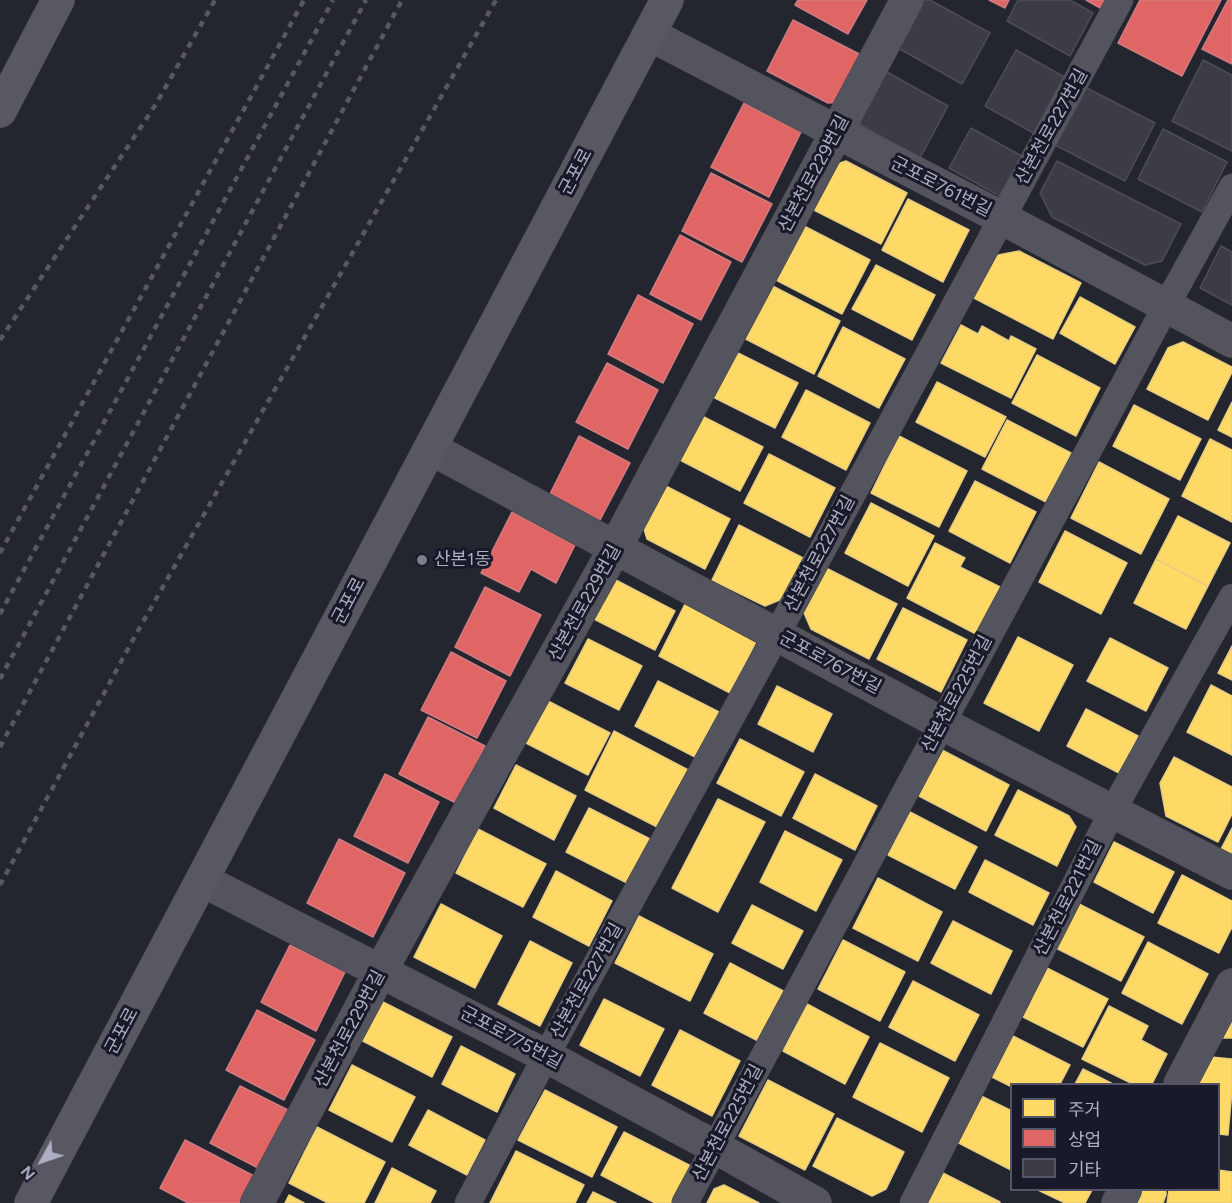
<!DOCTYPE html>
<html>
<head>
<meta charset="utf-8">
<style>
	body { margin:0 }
	#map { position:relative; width:1232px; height:1203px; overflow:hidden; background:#24262f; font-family:Figtree,"Noto Sans KR",sans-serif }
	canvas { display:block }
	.legend { position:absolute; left:1010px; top:1083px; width:210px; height:108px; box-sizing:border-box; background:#191a29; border:2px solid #545566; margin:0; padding:8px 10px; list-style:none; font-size:18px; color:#adaec2 }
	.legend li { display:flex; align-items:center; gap:12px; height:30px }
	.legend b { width:30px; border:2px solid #545566 }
	.north { position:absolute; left:12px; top:1131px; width:60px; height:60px; -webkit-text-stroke:4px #191a29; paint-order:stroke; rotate:230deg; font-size:16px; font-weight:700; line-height:24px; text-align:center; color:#adaec2 }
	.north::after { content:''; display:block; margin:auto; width:21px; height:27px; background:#adaec2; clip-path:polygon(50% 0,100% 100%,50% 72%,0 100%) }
</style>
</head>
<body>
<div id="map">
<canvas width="1232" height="1203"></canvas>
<ul class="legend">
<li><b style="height:16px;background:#ffd966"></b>주거</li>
<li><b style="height:16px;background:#e06666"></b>상업</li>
<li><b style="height:16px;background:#3c3c46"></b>기타</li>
</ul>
<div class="north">N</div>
</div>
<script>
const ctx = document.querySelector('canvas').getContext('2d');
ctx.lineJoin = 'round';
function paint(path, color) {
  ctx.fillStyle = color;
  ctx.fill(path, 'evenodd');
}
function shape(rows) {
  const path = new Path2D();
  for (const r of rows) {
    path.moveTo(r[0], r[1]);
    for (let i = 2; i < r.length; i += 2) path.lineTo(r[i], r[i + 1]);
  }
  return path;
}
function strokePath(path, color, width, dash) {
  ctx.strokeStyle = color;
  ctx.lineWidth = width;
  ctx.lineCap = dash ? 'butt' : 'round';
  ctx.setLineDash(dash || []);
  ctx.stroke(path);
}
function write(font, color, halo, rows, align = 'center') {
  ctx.font = font + ' Figtree,"Noto Sans KR",sans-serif';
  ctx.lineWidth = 6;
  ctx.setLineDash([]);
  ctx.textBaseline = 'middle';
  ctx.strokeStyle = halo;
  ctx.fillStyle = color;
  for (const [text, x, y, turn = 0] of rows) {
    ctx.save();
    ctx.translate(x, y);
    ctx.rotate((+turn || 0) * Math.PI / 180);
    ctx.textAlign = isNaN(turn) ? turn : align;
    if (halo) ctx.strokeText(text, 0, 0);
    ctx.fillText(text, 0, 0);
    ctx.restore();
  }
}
const homes = shape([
	[846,161,907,193,881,244,810,208,831,166,846,161],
	[908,199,969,230,943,282,882,250,908,199],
	[804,226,870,260,842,314,776,280,804,226],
	[1019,251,1081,283,1053,339,972,297,993,256,1019,251],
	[876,265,935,295,912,340,852,309,876,265],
	[763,281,840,321,814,374,736,334,763,281],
	[1080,297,1135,327,1115,364,1060,333,1080,297],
	[961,325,978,334,982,326,1009,341,1011,336,1036,349,1011,398,941,363,961,325],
	[843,327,905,359,879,408,818,376,843,327],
	[1183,342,1232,367,1232,372,1208,420,1147,389,1168,348,1183,342],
	[734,351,798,383,775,428,711,396,734,351],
	[1037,355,1100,388,1076,436,1012,403,1037,355],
	[937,382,1006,417,985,457,916,422,937,382],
	[806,390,870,423,846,470,782,437,806,390],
	[1232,402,1232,437,1218,430,1232,402],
	[1134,405,1201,439,1180,480,1113,446,1134,405],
	[700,415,763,447,740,491,678,459,700,415],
	[1007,420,1071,453,1046,502,982,469,1007,420],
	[899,436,967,471,939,527,871,493,899,436],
	[1210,439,1232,450,1232,522,1182,496,1210,439],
	[769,454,835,488,810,537,744,503,769,454],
	[1099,462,1169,499,1141,554,1071,518,1099,462],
	[975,481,1036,512,1010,563,949,531,975,481],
	[660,483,730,519,705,569,647,539,641,519,660,483],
	[871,503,934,536,908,586,845,553,871,503],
	[1178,516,1230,543,1208,586,1156,559,1178,516],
	[739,525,803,558,782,599,765,606,712,580,739,525],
	[1065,531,1127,563,1101,614,1039,582,1065,531],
	[935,543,965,558,960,567,1000,587,976,634,907,598,935,543],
	[1156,559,1208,586,1186,629,1134,603,1156,559],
	[826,568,897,604,869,659,811,629,804,613,826,568],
	[612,578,675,611,655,650,592,618,612,578],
	[685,604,757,640,730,693,659,656,685,604],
	[903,608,967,640,941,692,877,659,903,608],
	[1018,637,1073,665,1039,731,984,703,1018,637],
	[1110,638,1168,668,1146,711,1087,681,1110,638],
	[588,639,642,666,619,710,565,683,588,639],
	[1232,646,1232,680,1218,673,1232,646],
	[658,681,719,712,695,757,635,726,658,681],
	[1211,685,1232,696,1232,755,1187,732,1211,685],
	[777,686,832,714,813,752,758,724,777,686],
	[548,701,610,733,588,775,526,743,548,701],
	[1086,709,1138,736,1119,773,1067,746,1086,709],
	[614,731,692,772,663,830,585,790,614,731],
	[740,739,804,772,781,816,717,783,740,739],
	[942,750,1009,785,986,831,919,796,942,750],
	[1174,757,1232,787,1232,814,1218,842,1166,816,1160,783,1174,757],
	[516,765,576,796,554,840,494,808,516,765],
	[815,774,877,806,855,850,793,818,815,774],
	[1018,790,1069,816,1076,827,1057,866,995,835,1018,790],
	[718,799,765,822,718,912,672,888,718,799],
	[589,808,652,840,629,884,566,852,589,808],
	[910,812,977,847,955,889,888,855,910,812],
	[1232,828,1232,860,1219,853,1232,828],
	[478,829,546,864,523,907,456,873,478,829],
	[785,831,842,860,816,911,760,882,785,831],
	[1114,842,1174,872,1153,913,1094,882,1114,842],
	[985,860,1049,893,1033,925,969,892,985,860],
	[556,871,612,901,589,946,533,917,556,871],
	[1182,875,1232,901,1232,927,1219,953,1158,923,1182,875],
	[878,878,942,912,918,961,853,928,878,878],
	[441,904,502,936,475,988,414,957,441,904],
	[1079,904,1144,937,1121,981,1056,948,1079,904],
	[752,905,803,931,783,969,732,943,752,905],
	[639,916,713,954,690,1001,615,963,639,916],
	[953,921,1012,951,991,994,931,963,953,921],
	[843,940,905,972,880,1021,818,989,843,940],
	[530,941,572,963,540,1026,498,1004,530,941],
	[1148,942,1208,974,1182,1024,1122,993,1148,942],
	[730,963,789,994,764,1044,704,1013,730,963],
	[1041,965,1108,999,1083,1047,1023,1017,1031,1002,1024,999,1041,965],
	[913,981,979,1015,955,1061,889,1027,913,981],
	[604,999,664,1029,640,1076,580,1045,604,999],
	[1232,999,1232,1038,1220,1038,1232,999],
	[381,1001,452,1037,432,1077,361,1040,381,1001],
	[807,1004,869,1037,845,1084,783,1051,807,1004],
	[1109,1006,1148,1026,1141,1040,1167,1054,1152,1084,1133,1084,1082,1059,1109,1006],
	[680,1030,740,1061,712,1116,652,1085,680,1030],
	[1007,1033,1070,1065,1060,1084,1012,1084,1012,1087,986,1074,1007,1033],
	[880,1043,949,1078,922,1132,853,1097,880,1043],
	[461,1046,515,1074,497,1112,442,1084,461,1046],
	[1201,1056,1232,1059,1232,1090,1228,1135,1218,1134,1218,1084,1198,1084,1201,1056],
	[352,1065,415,1097,392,1142,329,1110,352,1065],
	[1083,1069,1113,1084,1075,1084,1083,1069],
	[768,1080,834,1114,805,1170,739,1136,768,1080],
	[545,1090,617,1127,592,1177,518,1140,545,1090],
	[977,1094,1012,1111,1011,1170,953,1140,977,1094],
	[428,1110,485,1140,467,1175,409,1145,428,1110],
	[837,1118,904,1152,886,1189,872,1196,813,1166,837,1118],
	[317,1127,385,1162,364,1203,328,1203,289,1183,317,1127],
	[624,1132,691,1166,672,1203,655,1203,601,1175,624,1132],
	[516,1151,584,1185,575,1203,490,1203,516,1151],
	[392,1168,436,1191,430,1203,375,1203,392,1168],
	[933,1168,1000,1202,999,1203,915,1203,933,1168],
	[1218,1170,1232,1172,1232,1203,1167,1203,1169,1190,1218,1190,1218,1170],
	[724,1185,759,1203,707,1203,714,1189,724,1185],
	[1038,1190,1092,1190,1085,1203,1065,1203,1038,1190],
	[1132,1190,1166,1190,1166,1195,1163,1203,1132,1203,1132,1190],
	[593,1192,616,1203,587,1203,593,1192],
	[289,1195,304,1203,285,1203,289,1195]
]);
const shops = shape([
	[798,0,867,0,848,34,795,5,798,0],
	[989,0,1009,0,1005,8,989,0],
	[1086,0,1117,0,1109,13,1086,0],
	[1140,0,1221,0,1182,76,1118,43,1140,0],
	[1228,0,1232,0,1232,64,1202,49,1228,0],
	[793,20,863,56,839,102,828,103,767,71,793,20],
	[744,103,801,132,769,197,711,167,744,103],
	[711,173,772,204,742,262,682,231,711,173],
	[680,235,731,262,701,320,650,294,680,235],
	[638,295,693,324,663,383,608,354,638,295],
	[607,363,658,390,628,449,576,422,607,363],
	[579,436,630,463,600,520,550,494,579,436],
	[512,512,575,545,556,583,531,569,519,592,481,573,512,512],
	[485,587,541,615,510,676,455,647,485,587],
	[451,652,506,681,477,738,421,710,451,652],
	[428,717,485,746,456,803,399,774,428,717],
	[385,774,439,802,408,863,354,836,385,774],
	[339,839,405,873,373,937,307,903,339,839],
	[290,945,345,972,316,1031,261,1002,290,945],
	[257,1010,315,1040,284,1100,226,1070,257,1010],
	[240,1086,292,1112,262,1170,210,1143,240,1086],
	[185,1140,256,1177,243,1203,188,1203,160,1188,185,1140]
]);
const building = shape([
	[924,0,930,0,990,33,962,84,898,48,924,0],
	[1018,0,1070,0,1093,13,1070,56,1007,21,1018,0],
	[1016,50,1068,79,1037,135,985,106,1016,50],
	[1203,60,1232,75,1232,151,1172,121,1203,60],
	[887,72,948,106,920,158,859,124,887,72],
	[1083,86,1155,123,1125,181,1053,144,1083,86],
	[971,128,1029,160,1007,200,949,168,971,128],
	[1163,129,1227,162,1202,212,1138,179,1163,129],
	[1057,161,1181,224,1162,261,1145,265,1052,217,1040,193,1057,161],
	[1221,246,1232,252,1232,305,1200,288,1221,246]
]);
const lane = shape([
	[468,1203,546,1056,777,634,1120,0],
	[685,1203,1166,306,1232,187],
	[913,1203,1113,810,1232,597]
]);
const street = shape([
	[649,34,1002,218,1232,341],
	[430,448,941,723,1232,873],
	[202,880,546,1056,715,1147,815,1203],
	[1180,1084,1232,985],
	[257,1203,381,970,615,548,907,0],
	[1118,1203,1125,1190]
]);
const secondary = shape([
	[0,111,58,0],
	[31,1203,667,0]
]);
const rail = shape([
	[0,340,156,104,215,0],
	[0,553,304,0],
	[0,614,333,0],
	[0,679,366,0],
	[0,747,402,0],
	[0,885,135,636,496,0]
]);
const markers = [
	[422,560,6,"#7d7e8f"]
];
const streetNames = [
	["산본천로227번길",1052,127,-61],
	["군포로",576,172,-62],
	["산본천로229번길",814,174,-62],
	["군포로761번길",941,187,27],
	["산본천로227번길",820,554,-62],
	["군포로",349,601,-62],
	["산본천로229번길",585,603,-61],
	["군포로767번길",830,663,28],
	["산본천로225번길",957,694,-62],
	["산본천로221번길",1068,898,-63],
	["산본천로227번길",587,981,-61],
	["산본천로229번길",350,1029,-62],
	["군포로",122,1031,-62],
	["군포로775번길",511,1038,28],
	["산본천로225번길",728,1123,-62]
];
const poiNames = [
	["산본1동",434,560]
];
paint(homes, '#ffd966');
strokePath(homes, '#e6cc82', 1.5);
paint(shops, '#e06666');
strokePath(shops, '#d17c82', 1.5);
paint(building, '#3c3c46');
strokePath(building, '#4c4d58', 1.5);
strokePath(lane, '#404149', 27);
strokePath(street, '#404149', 34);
strokePath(secondary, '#404149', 34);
strokePath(lane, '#54545e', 26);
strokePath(street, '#54545e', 33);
strokePath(secondary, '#585863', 33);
strokePath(rail, '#575861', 4.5, [6, 6]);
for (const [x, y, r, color] of markers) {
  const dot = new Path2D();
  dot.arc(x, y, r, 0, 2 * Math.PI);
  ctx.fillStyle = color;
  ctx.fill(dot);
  strokePath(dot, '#191a29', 2);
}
write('18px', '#adaec2', '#191a29', streetNames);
write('18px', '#adaec2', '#191a29', poiNames, 'left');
</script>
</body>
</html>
